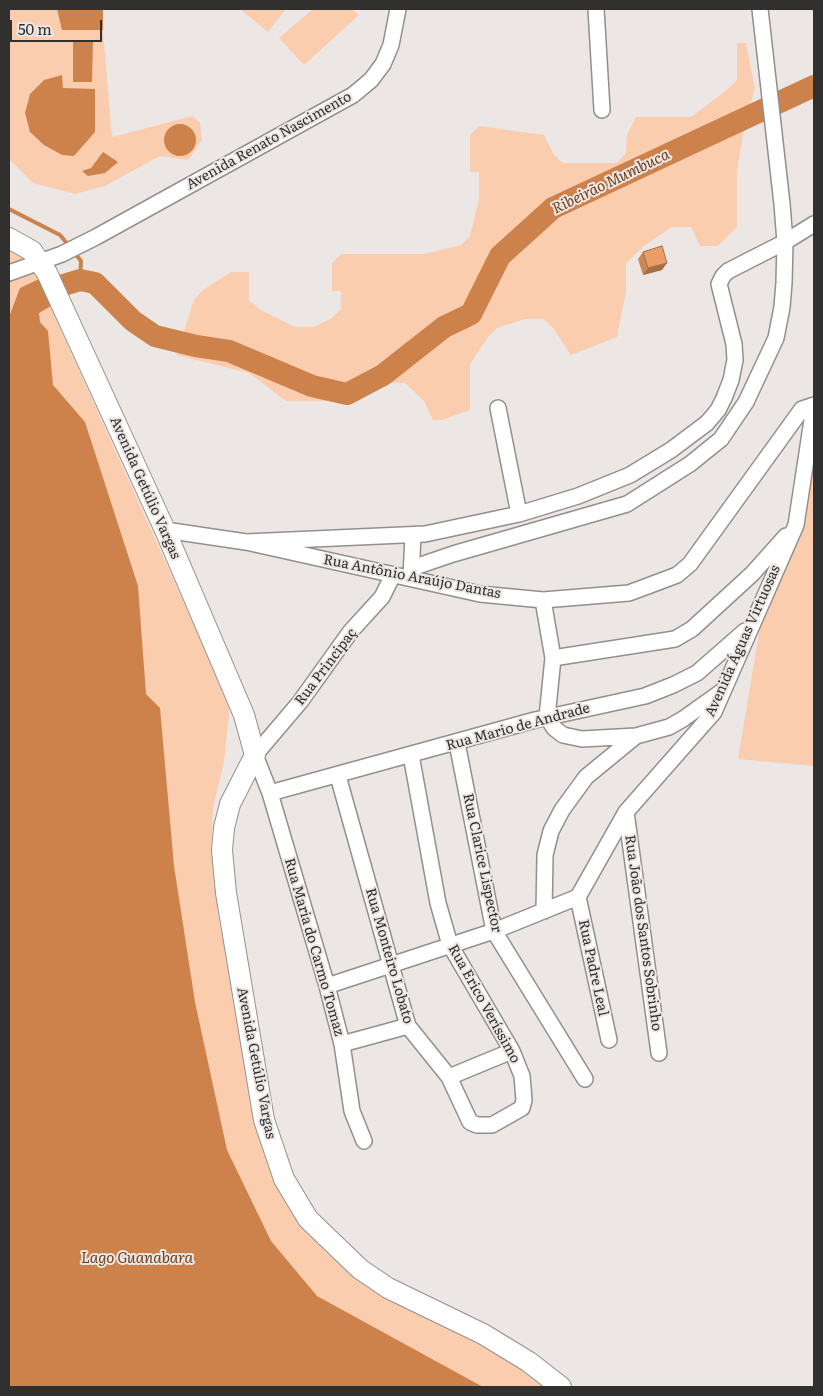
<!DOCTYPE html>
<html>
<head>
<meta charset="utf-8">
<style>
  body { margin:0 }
  #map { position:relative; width:823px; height:1396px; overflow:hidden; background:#ece7e5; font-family:Literata,serif }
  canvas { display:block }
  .frame { position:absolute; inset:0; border:10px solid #31302f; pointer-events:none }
  .scale { position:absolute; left:10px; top:20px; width:92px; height:22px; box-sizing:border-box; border:2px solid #31302f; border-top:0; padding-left:6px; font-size:15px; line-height:18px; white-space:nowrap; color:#31302f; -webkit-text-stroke:4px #ece7e5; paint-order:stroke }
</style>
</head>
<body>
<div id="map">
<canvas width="823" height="1396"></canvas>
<div class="frame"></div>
<div class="scale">50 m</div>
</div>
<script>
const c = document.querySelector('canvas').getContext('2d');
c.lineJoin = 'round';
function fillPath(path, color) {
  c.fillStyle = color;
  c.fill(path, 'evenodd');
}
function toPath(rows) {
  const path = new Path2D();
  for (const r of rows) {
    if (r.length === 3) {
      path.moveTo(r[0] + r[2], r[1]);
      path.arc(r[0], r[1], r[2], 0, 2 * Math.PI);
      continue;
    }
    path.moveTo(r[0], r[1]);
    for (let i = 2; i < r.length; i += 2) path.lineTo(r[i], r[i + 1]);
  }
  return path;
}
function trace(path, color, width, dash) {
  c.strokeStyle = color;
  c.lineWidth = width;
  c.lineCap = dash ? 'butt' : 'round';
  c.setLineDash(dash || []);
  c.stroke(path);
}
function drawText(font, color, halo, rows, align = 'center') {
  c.font = font + ' Literata,serif';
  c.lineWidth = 4;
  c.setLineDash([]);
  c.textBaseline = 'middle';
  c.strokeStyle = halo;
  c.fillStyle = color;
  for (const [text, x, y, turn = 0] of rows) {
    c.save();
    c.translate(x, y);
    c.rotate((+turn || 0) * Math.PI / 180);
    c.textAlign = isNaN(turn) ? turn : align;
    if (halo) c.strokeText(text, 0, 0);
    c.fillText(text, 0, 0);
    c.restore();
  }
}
fillPath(toPath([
  [9,9,57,9,63,30,103,30,112,137,193,116,200,123,202,140,188,160,160,156,105,186,75,194,33,183,9,159],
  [240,9,286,9,268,32],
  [313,9,352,9,359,15,304,65,279,38],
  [737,43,746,43,755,89,746,117,737,172,737,227,718,246,700,246,691,227,672,227,645,245,626,264,626,291,617,337,571,355,553,328,543,319,525,319,497,328,488,337,470,364,470,410,442,420,433,420,424,401,405,383,378,383,359,401,286,401,249,373,176,355,194,300,203,290,231,272,249,272,249,300,259,309,295,327,314,327,332,318,341,309,341,291,332,291,332,263,341,254,424,254,461,245,470,236,479,199,479,172,470,172,470,135,479,126,544,135,553,153,562,163,617,163,626,153,627,135,636,117,691,117,728,89,737,80],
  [9,245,41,262,63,308,54,315,230,705,224,762,213,808,211,849,219,922,264,1120,275,1153,333,1244,561,1387,9,1387],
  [814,423,814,766,738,759,762,615,800,532]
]), '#fbcdaf');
fillPath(toPath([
  [57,9,103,9,103,30,62,30],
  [73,40,93,40,92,82,73,82],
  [62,75,63,88,95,89,95,132,74,156,62,155,44,145,30,132,25,113,30,94,44,80],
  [180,140,16],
  [103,152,118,162,105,173,88,176,82,171,91,168],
  [39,279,51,306,39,313,40,322,48,331,53,385,85,422,138,586,146,694,160,708,174,866,195,1002,227,1150,271,1241,317,1296,483,1387,9,1387,9,317,20,288]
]), '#cd824b');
trace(toPath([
  [9,209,60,235,70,247],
  [74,252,81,261,80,280]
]), '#cd824b', 4);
trace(toPath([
  [44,291,80,280,95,283,133,321,155,336,196,346,229,351,312,386,347,394,383,375,444,327,471,314,500,256,553,208,814,86]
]), '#cd824b', 22);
const minor = toPath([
  [596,9,602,110],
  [9,273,62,254,96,237,353,95,371,80,383,64,391,45,398,9],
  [498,408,519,514],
  [165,530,246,542,480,594,543,600,629,593,677,575,690,564,802,409,814,405],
  [246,542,425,534,519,514,578,496,630,475,671,450,707,423,718,410,724,398,731,380,735,360,734,344,719,284,723,276,728,271,785,242,814,224],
  [412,568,453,554,627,504,690,464,721,439,746,402,776,338,782,307,784,283,785,242,782,204,760,9],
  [411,577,413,535],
  [543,600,553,658,547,717,554,728,563,735,582,739,636,736,669,727,683,719,721,692],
  [553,658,675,639,692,629,752,574,786,536],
  [457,743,494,931,585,1079],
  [338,776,408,1026,449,1077,470,1122,477,1125,492,1125,522,1108,524,1100,522,1076,512,1051,450,945,438,903,411,755],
  [270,793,535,720,645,696,673,685,697,673,745,631],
  [626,812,659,1053],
  [578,897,626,812,714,712,796,525,814,407],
  [578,897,609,1040],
  [544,911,545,855,551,831,562,810,586,777,636,736],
  [327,986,494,931,578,897],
  [342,1044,408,1026],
  [449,1077,512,1051],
  [364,1141,352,1111,342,1044,327,986,270,793,255,755,300,702,351,631,382,597,393,575]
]);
const secondary = toPath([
  [9,238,32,251,47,273,165,530,244,715,255,755,230,804,224,828,222,850,226,893,264,1120,284,1179,308,1219,360,1269,388,1288,483,1334,529,1362,561,1387]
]);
trace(minor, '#938f8d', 18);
trace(secondary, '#938f8d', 22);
trace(minor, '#fff', 15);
trace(secondary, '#fff', 20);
fillPath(toPath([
  [643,252,662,270,643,275,638,259]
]), '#c98758');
fillPath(toPath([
  [667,263,662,270,643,275,648,268]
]), '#a46e47');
const building = toPath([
  [662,246,667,263,648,268,643,252,662,246]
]);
fillPath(building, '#ea9d66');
trace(building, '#a46e47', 1);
drawText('14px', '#31302f', '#ece7e5', [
  ["Avenida Renato Nascimento",269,141,-29],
  ["Avenida Getúlio Vargas",145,488,66],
  ["Rua Antônio Araújo Dantas",412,577,11],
  ["Avenida Águas Virtuosas",743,641,-66],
  ["Rua Principaç",326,667,-53],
  ["Rua Mario de Andrade",518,727,-15],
  ["Rua Clarice Lispector",482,863,78],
  ["Rua João dos Santos Sobrinho",643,933,82],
  ["Rua Maria do Carmo Tomaz",314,947,74],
  ["Rua Monteiro Lobato",389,956,74],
  ["Rua Padre Leal",593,968,78],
  ["Rua Erico Veríssimo",484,1004,61],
  ["Avenida Getúlio Vargas",256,1063,79]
]);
drawText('italic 15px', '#734019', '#ece7e5', [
  ["Ribeirão Mumbuca",611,182,-26],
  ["Lago Guanabara",137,1259]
]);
</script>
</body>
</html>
